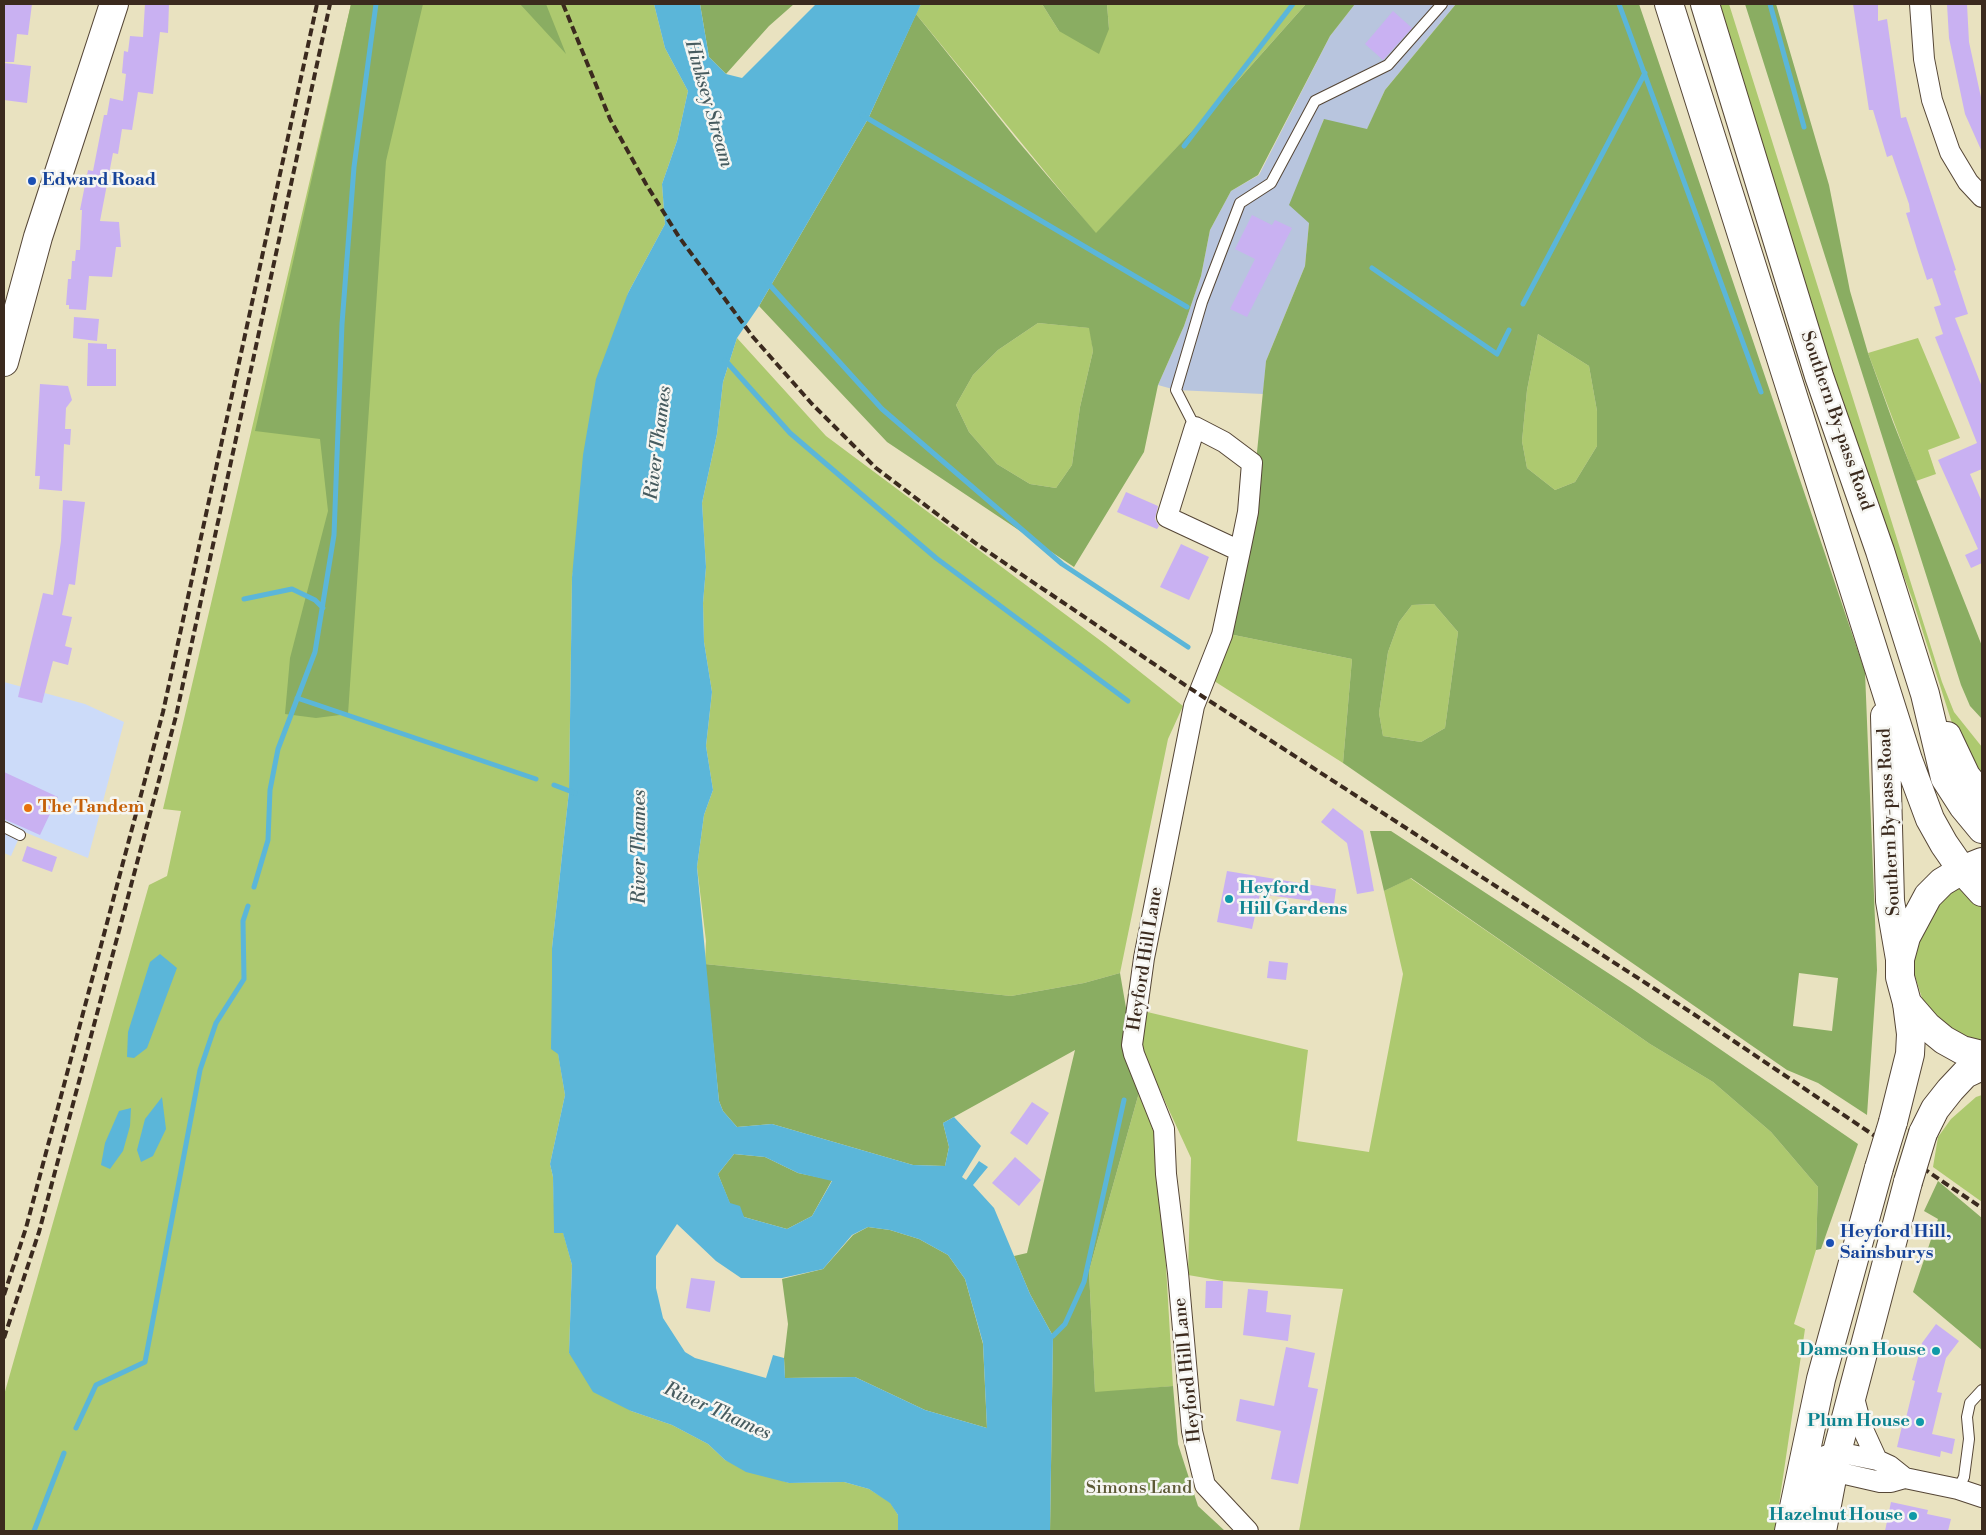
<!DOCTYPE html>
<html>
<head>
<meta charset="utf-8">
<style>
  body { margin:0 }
  #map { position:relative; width:1986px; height:1535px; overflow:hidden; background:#e9e2c0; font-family:"Libre Bodoni",serif }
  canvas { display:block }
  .frame { position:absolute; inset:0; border:5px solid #3b2a1e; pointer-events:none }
</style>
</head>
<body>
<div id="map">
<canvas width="1986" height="1535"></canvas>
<div class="frame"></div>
</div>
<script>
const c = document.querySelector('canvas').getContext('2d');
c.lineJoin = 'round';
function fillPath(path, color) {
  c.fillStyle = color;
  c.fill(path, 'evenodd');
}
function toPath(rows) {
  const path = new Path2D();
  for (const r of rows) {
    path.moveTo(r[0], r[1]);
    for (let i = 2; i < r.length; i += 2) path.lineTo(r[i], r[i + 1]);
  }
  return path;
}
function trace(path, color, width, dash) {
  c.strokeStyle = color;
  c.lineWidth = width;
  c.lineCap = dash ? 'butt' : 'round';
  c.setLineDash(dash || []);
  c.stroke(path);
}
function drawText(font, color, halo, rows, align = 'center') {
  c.font = font + ' "Libre Bodoni",serif';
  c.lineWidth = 5;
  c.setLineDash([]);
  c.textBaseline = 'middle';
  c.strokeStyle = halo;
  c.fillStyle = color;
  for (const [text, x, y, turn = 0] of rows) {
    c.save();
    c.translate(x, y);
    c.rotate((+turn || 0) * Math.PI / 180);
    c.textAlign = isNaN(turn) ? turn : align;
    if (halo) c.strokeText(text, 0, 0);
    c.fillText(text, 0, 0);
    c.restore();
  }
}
fillPath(toPath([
  [4,682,85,704,124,722,88,858,22,831,11,856,4,853]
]), '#ccdbf9');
fillPath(toPath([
  [1355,4,1456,4,1385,90,1367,130,1323,120,1309,223,1305,266,1266,361,1263,394,1176,390,1158,385,1184,326,1201,276,1210,230,1231,191,1259,175,1330,36]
]), '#b8c5de');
fillPath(toPath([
  [351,4,654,4,665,48,688,91,677,141,662,184,665,224,628,293,572,577,569,791,552,948,552,1017,565,1095,550,1164,553,1177,555,1233,563,1232,572,1265,569,1353,631,1411,672,1425,708,1444,725,1460,789,1483,844,1482,869,1489,890,1502,898,1515,898,1531,4,1531,4,1395,149,885,167,876,181,811,163,809],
  [921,4,1042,4,1059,31,1109,29,1107,4,1306,4,1209,113,1096,234,916,14],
  [1717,4,1729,4,1942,682,1954,712,1982,747,1982,784,1963,753,1951,720,1913,601,1856,447],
  [1038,323,1090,328,1093,351,1080,407,1072,465,1056,488,1030,484,997,464,969,432,956,405,973,375,998,350],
  [1538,334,1589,366,1597,411,1597,446,1575,482,1555,490,1527,468,1522,441,1527,390],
  [737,338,826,436,1105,644,1183,706,1168,739,1120,973,1084,983,1011,996,705,964,706,941,697,867,704,815,713,790,706,746,712,692,704,642,703,603,706,567,702,503,717,434,723,382],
  [1918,338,1960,438,1928,450,1936,474,1916,481,1868,353],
  [1434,604,1458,632,1445,728,1421,742,1383,736,1379,713,1388,652,1399,622,1412,605],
  [1229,634,1352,659,1343,763,1211,679],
  [1410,878,1650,1044,1713,1082,1771,1132,1818,1187,1816,1250,1794,1324,1805,1329,1775,1531,1299,1531,1343,1289,1223,1281,1188,1275,1191,1158,1140,1047,1143,1011,1308,1050,1297,1141,1369,1152,1403,974,1384,891],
  [1964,885,1982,906,1982,1041,1959,1034,1938,1018,1922,998,1914,973,1914,947,1942,899],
  [1140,1089,1158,1129,1173,1386,1095,1393,1089,1271],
  [1982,1095,1982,1202,1933,1167,1938,1137,1951,1119,1976,1097]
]), '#adc96f');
fillPath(toPath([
  [351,4,423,4,386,161,348,714,316,718,285,714,290,658,328,511,320,439,255,431],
  [520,4,546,4,566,54],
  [700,4,794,4,769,26,726,74,709,57],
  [1042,4,1107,4,1109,29,1099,54,1059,31],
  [1306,4,1355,4,1330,36,1258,175,1231,191,1210,230,1201,276,1184,326,1158,385,1144,452,1074,567,887,442,759,306,868,119,916,14,1017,140,1096,233,1209,113],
  [1038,323,1089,328,1093,351,1080,407,1072,465,1056,488,1030,484,997,464,969,432,956,405,973,375,998,350],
  [1456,4,1639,4,1865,672,1877,970,1867,1115,1818,1083,1787,1070,1343,763,1352,659,1229,634,1250,523,1266,361,1305,266,1309,223,1289,205,1324,119,1367,129,1385,90],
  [1538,334,1589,366,1597,411,1597,446,1575,482,1555,490,1527,468,1522,441,1527,390],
  [1434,604,1458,632,1445,728,1421,742,1383,736,1379,713,1388,652,1399,622,1412,605],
  [1799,973,1838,978,1832,1031,1793,1026],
  [1745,4,1776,4,1829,185,1850,291,1868,353,1893,422,1982,646,1982,719,1970,706,1961,685],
  [1370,831,1391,831,1631,988,1858,1144,1821,1249,1816,1250,1818,1187,1771,1132,1713,1082,1650,1044,1411,878,1384,891],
  [705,964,1011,996,1084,983,1120,973,1140,1089,1089,1271,1095,1392,1173,1386,1178,1444,1198,1506,1225,1531,1050,1531,1053,1336,1030,1294,1014,1256,1027,1253,1075,1050,943,1123,949,1147,945,1166,913,1165,772,1124,737,1127,723,1111,719,1101],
  [734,1154,765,1157,798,1173,832,1180,812,1216,787,1229,744,1217,730,1204,718,1174],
  [1938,1181,1982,1218,1982,1350,1913,1292,1938,1219,1924,1211],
  [868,1227,890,1230,919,1239,948,1255,965,1279,983,1344,987,1428,925,1410,855,1377,785,1378,784,1358,788,1324,782,1279,823,1269,853,1235]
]), '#8aad62');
fillPath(toPath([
  [654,4,700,4,709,57,726,74,742,78,816,4,921,4,868,119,759,306,737,338,723,382,717,434,702,503,706,567,703,603,704,642,712,692,706,746,713,790,704,815,697,867,719,1101,723,1111,737,1127,772,1124,913,1165,945,1166,949,1147,943,1123,954,1117,981,1146,962,1177,966,1180,979,1161,988,1167,973,1185,994,1208,1030,1294,1053,1336,1050,1531,898,1531,898,1515,890,1503,869,1489,844,1482,789,1483,746,1472,725,1460,708,1444,672,1425,631,1411,593,1392,569,1353,572,1265,563,1233,554,1233,553,1177,550,1164,565,1095,558,1054,551,1049,552,979,552,948,569,791,572,577,583,455,596,379,628,293,665,224,662,184,677,141,688,91,665,48],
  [734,1154,765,1157,798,1173,832,1181,812,1216,787,1229,744,1217,740,1206,730,1203,718,1174],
  [677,1224,716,1261,741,1278,782,1278,823,1269,852,1235,868,1227,890,1230,919,1239,948,1255,965,1279,983,1343,987,1428,925,1410,855,1377,785,1378,784,1358,773,1355,766,1378,695,1358,685,1352,663,1318,656,1288,656,1256],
  [160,954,177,968,147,1048,134,1058,127,1057,128,1032,150,962],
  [162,1097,166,1129,153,1156,141,1162,137,1150,145,1119],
  [131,1108,130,1126,123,1151,110,1169,101,1165,105,1143,119,1111]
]), '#5bb6d9');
trace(toPath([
  [1619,4,1761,392],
  [1770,4,1804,127],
  [862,115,1187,307],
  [1184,146,1293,4],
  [1372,268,1497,354,1509,330],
  [767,282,882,409,1062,564,1188,647],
  [1523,304,1645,73],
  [725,360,790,433,936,558,1128,701],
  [244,599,292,589,315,600,323,608],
  [297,698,536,779],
  [554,785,575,793],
  [254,887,268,840,270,790,278,749,315,652,334,535,342,324,354,167,376,4],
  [1053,1336,1065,1324,1084,1282,1124,1100],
  [76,1428,96,1385,145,1362,200,1070,216,1023,244,979,243,921,248,906],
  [34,1531,64,1453]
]), '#5bb6d9', 5);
fillPath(toPath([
  [4,4,32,4,28,35,17,34,14,62,4,62],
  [145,4,169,4,168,33,160,32,153,94,138,92,132,130,122,129,118,154,113,153,100,221,119,222,121,247,116,247,112,277,89,276,86,310,69,309,69,305,66,305,68,279,71,279,72,261,75,261,76,250,80,250,82,210,80,210,88,170,93,171,104,115,107,115,110,98,123,101,126,74,122,73,124,51,128,52,130,36,143,37],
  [1853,4,1878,4,1878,21,1887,19,1901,118,1906,117,1956,270,1954,271,1968,314,1955,318,1982,387,1982,469,1970,474,1982,502,1982,563,1971,568,1965,555,1978,549,1938,460,1977,443,1935,337,1943,334,1934,307,1941,305,1932,278,1927,280,1917,249,1906,213,1910,212,1909,204,1892,155,1887,157,1873,110,1869,110],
  [1947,4,1967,4,1969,42,1982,102,1982,152,1965,114,1949,38],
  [1393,11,1412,28,1383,60,1365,44],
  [4,63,31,66,27,103,4,100],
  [1252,215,1272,225,1275,220,1292,228,1247,317,1230,309,1255,259,1235,249],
  [74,317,99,319,97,341,73,338],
  [88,343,107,344,107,349,116,349,116,386,87,386],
  [40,384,68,386,72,400,66,408,65,429,71,429,70,445,64,444,62,491,39,489,40,476,35,476],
  [1126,492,1158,506,1155,519,1159,526,1157,529,1117,512],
  [63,500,85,502,75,585,69,584,62,615,72,617,65,646,72,648,68,665,53,661,42,703,18,697,43,593,53,595,61,541],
  [1181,544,1209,557,1189,600,1160,587],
  [4,772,58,797,40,835,4,819],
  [1333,808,1363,831,1374,891,1357,894,1347,843,1321,822],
  [27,846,57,857,52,872,22,861],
  [1227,871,1336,889,1334,904,1260,894,1252,929,1217,922],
  [1269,961,1288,963,1286,980,1267,978],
  [1032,1102,1049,1113,1027,1145,1010,1133],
  [1015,1157,1041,1180,1019,1206,992,1183],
  [691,1278,715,1281,710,1312,686,1308],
  [1206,1281,1223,1281,1222,1308,1205,1308],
  [1248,1289,1268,1291,1266,1312,1291,1315,1288,1341,1243,1335],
  [1936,1324,1959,1341,1946,1358,1937,1392,1942,1393,1932,1434,1955,1439,1952,1454,1941,1451,1940,1457,1897,1447,1903,1422,1905,1422,1915,1381,1912,1380,1922,1343],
  [1286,1347,1315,1353,1308,1387,1318,1389,1298,1484,1271,1479,1281,1431,1236,1421,1240,1399,1274,1406],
  [1891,1502,1928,1510,1927,1514,1951,1519,1948,1531,1885,1531]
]), '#c9b1f2');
const lane = toPath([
  [1195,427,1176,390,1202,302,1240,203,1271,183,1315,101,1388,65,1442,4],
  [4,827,20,835],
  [1958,1489,1964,1477,1969,1439,1967,1417,1970,1403,1982,1390]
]);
const street = toPath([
  [1920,4,1924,59,1932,100,1950,152,1968,182,1982,197],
  [1240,551,1167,517,1195,427,1224,442,1252,463,1248,512,1240,551,1222,635,1194,706,1144,958,1132,1045,1134,1054,1164,1129,1166,1174,1178,1273,1192,1431,1205,1485,1248,1531],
  [1853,1394,1861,1425,1877,1460],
  [1823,1465,1832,1471,1880,1482,1891,1482,1905,1478],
  [1804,1531,1815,1474,1819,1463,1825,1456,1837,1452,1877,1460,1890,1466,1905,1478,1958,1489,1982,1497]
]);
const secondary = toPath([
  [4,362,38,237,114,4]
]);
const primary = toPath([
  [1893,1122,1910,1054,1911,1034,1907,1003],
  [1923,1133,1935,1109,1950,1090,1965,1074,1982,1066],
  [1789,1531,1821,1379,1879,1168],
  [1822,1531,1837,1452,1908,1182]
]);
const highway = toPath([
  [1669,4,1908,760,1930,819,1944,844,1962,870,1982,892],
  [1705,4,1819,376,1880,551,1925,694,1945,778,1963,806,1982,829],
  [1885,716,1890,901,1900,959],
  [1947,736,1966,776,1982,796],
  [1982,862,1962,870,1942,882,1928,896,1906,937,1900,959,1900,977,1907,1003,1927,1026,1944,1040,1962,1050,1982,1055]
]);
trace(lane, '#554636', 12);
trace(street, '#554636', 22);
trace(secondary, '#554636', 30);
trace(primary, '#554636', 30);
trace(highway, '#554636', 30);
trace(lane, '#fff', 10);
trace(street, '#fff', 20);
trace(secondary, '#fff', 28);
trace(primary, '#fff', 28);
trace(highway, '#fff', 28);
trace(toPath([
  [563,4,610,119,646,184,679,237,753,337,812,404,876,468,978,545,1188,687,1692,1013,1982,1208],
  [4,1295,26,1228,163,712,317,4],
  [4,1338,39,1232,176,716,330,4]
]), '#3b2a1e', 4, [8, 4]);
const primaryBridge = toPath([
  [1879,1168,1893,1122],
  [1908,1182,1923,1133]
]);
trace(primaryBridge, '#554636', 30, []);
trace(primaryBridge, '#fff', 28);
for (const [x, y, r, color] of [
  [32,181,5,"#1a4fb4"],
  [28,808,5,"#e8710a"],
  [1229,899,5,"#0f9aa8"],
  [1830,1243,5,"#1a4fb4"],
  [1936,1351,5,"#0f9aa8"],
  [1920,1422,5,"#0f9aa8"],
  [1913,1516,5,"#0f9aa8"]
]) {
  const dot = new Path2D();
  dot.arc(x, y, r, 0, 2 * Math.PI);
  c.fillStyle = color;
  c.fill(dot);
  trace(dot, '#f6f6f2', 2);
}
drawText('bold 18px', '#164399', '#f6f6f2', [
  ["Edward Road",42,181],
  ["Heyford Hill,",1840,1233],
  ["Sainsburys",1840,1254]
], 'left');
drawText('18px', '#3b2a1e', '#f6f6f2', [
  ["Southern By-pass Road",1836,421,71],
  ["Southern By-pass Road",1890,822,-93],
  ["Heyford Hill Lane",1146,959,-81],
  ["Heyford Hill Lane",1188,1370,-96]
]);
drawText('bold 18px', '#c56008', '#f6f6f2', [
  ["The Tandem",38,808]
], 'left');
drawText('bold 18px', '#0d838f', '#f6f6f2', [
  ["Heyford",1239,889,"left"],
  ["Hill Gardens",1239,910,"left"],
  ["Damson House",1926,1351],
  ["Plum House",1910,1422],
  ["Hazelnut House",1903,1516]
], 'right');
drawText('18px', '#5d5a36', '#f6f6f2', [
  ["Simons Land",1139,1489]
]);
drawText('italic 19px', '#465b5f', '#f6f6f2', [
  ["Hinksey Stream",708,104,74],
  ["River Thames",659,443,-83],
  ["River Thames",640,847,-90],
  ["River Thames",717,1412,24]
]);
</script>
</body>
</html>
